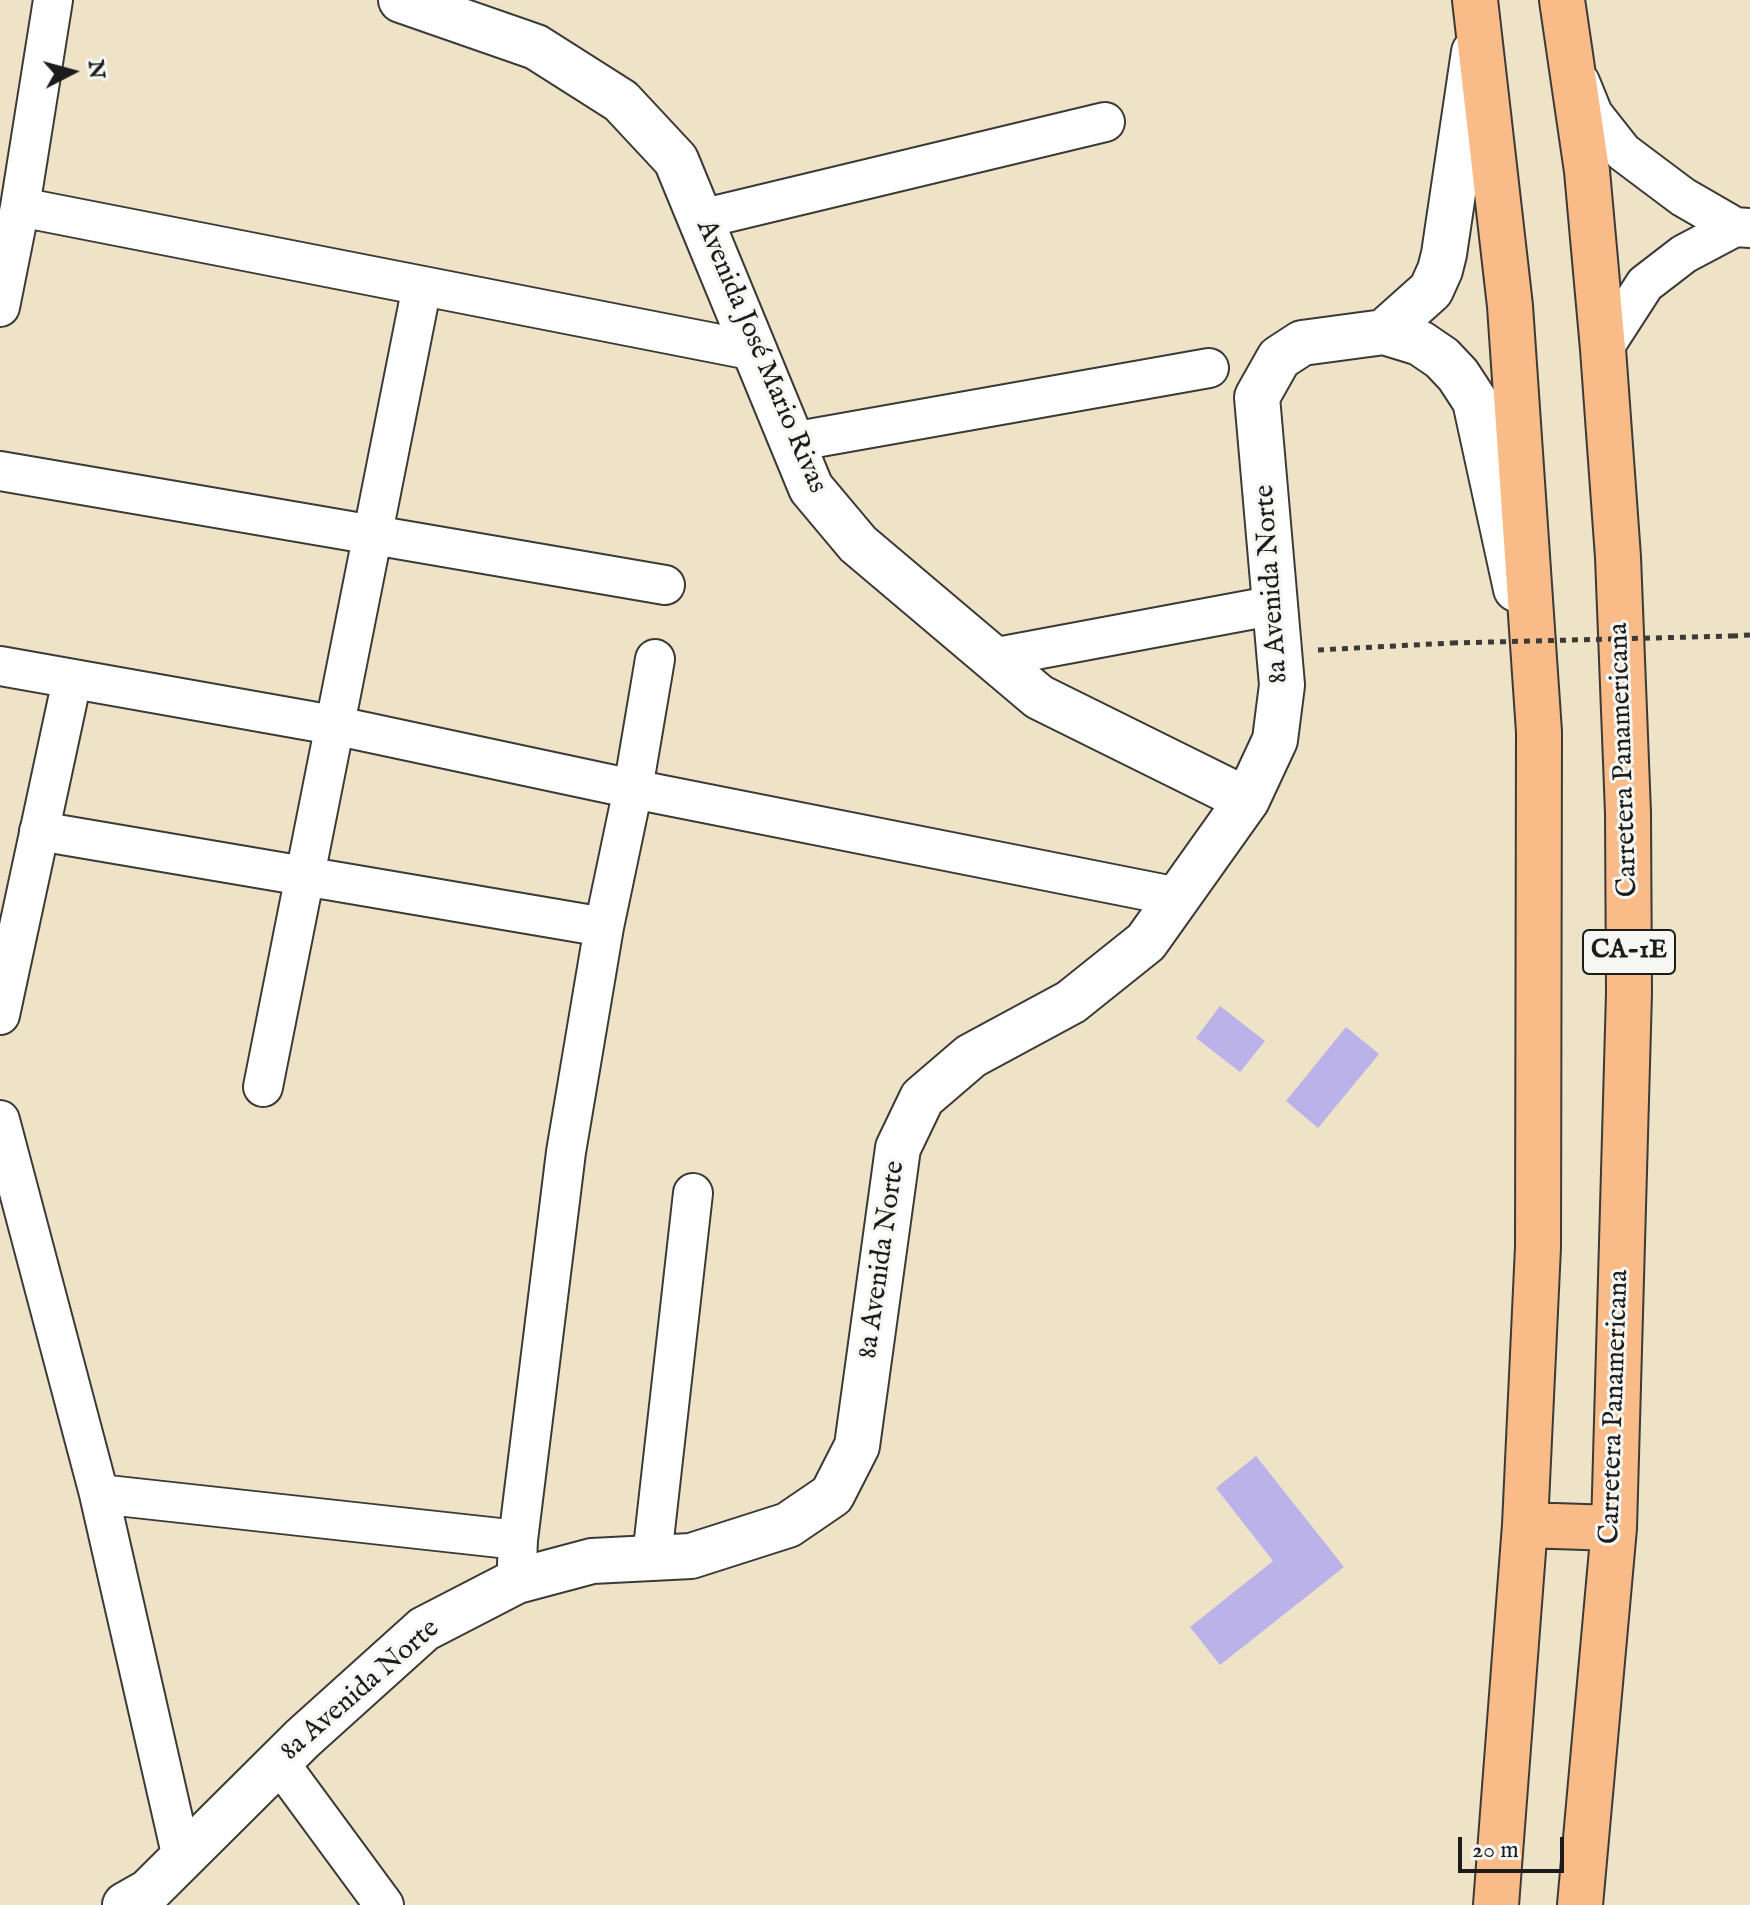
<!DOCTYPE html>
<html>
<head>
<meta charset="utf-8">
<style>
  body { margin:0 }
  #map { position:relative; width:1750px; height:1905px; overflow:hidden; background:#eee3c7; font-family:"IM FELL English",serif }
  canvas { display:block }
  .north { position:absolute; left:32px; top:32px; width:80px; height:80px; -webkit-text-stroke:6px #f6f6f2; paint-order:stroke; rotate:84deg; font-size:22px; font-weight:700; line-height:32px; text-align:center; color:#1c1c1c }
  .north::after { content:''; display:block; margin:auto; width:28px; height:36px; background:#1c1c1c; clip-path:polygon(50% 0,100% 100%,50% 72%,0 100%) }
  .scale { position:absolute; left:1458px; top:1837px; width:106px; height:36px; box-sizing:border-box; border:4px solid #1c1c1c; border-top:0; padding-left:10px; font-size:24px; line-height:28px; white-space:nowrap; color:#1c1c1c; -webkit-text-stroke:6px #f6f6f2; paint-order:stroke }
</style>
</head>
<body>
<div id="map">
<canvas width="1750" height="1905"></canvas>
<div class="north">N</div>
<div class="scale">20 m</div>
</div>
<script>
const c = document.querySelector('canvas').getContext('2d');
c.lineJoin = 'round';
function fillPath(path, color) {
  c.fillStyle = color;
  c.fill(path, 'evenodd');
}
function toPath(rows) {
  const path = new Path2D();
  for (const r of rows) {
    path.moveTo(r[0], r[1]);
    for (let i = 2; i < r.length; i += 2) path.lineTo(r[i], r[i + 1]);
  }
  return path;
}
function trace(path, color, width, dash) {
  c.strokeStyle = color;
  c.lineWidth = width;
  c.lineCap = dash ? 'butt' : 'round';
  c.setLineDash(dash || []);
  c.stroke(path);
}
function drawText(font, color, halo, rows, align = 'center') {
  c.font = font + ' "IM FELL English",serif';
  c.lineWidth = 6;
  c.setLineDash([]);
  c.textBaseline = 'middle';
  c.strokeStyle = halo;
  c.fillStyle = color;
  for (const [text, x, y, turn = 0] of rows) {
    c.save();
    c.translate(x, y);
    c.rotate((+turn || 0) * Math.PI / 180);
    c.textAlign = isNaN(turn) ? turn : align;
    if (halo) c.strokeText(text, 0, 0);
    c.fillText(text, 0, 0);
    c.restore();
  }
}
fillPath(toPath([
  [1220,1006,1265,1041,1240,1072,1196,1038],
  [1346,1027,1379,1054,1318,1128,1286,1101],
  [1256,1456,1344,1567,1220,1665,1190,1627,1273,1561,1216,1488]
]), '#bbb2e9');
const minor = toPath([
  [53,0,20,207,755,351],
  [1580,82,1593,114,1623,152,1683,197,1735,227,1750,228],
  [701,219,1105,122],
  [0,307,20,207],
  [1603,349,1645,284,1684,254,1735,227],
  [792,442,1209,368],
  [0,471,665,585],
  [992,658,1276,605],
  [0,666,333,725,633,789,1178,897],
  [39,831,604,927],
  [0,1015,72,680],
  [263,1087,422,286],
  [0,1120,99,1494,182,1858],
  [99,1494,518,1540,517,1564],
  [518,1540,566,1152,604,927,633,789,655,659],
  [652,1557,693,1193],
  [278,1761,384,1905]
]);
const tertiary = toPath([
  [401,0,536,47,621,101,676,160,811,488,858,544,1039,697,1247,800],
  [1384,332,1431,290,1440,270,1444,254,1474,52],
  [125,1905,148,1892,303,1738,424,1629,517,1581,592,1561,691,1556,788,1525,832,1495,857,1446,898,1148,922,1098,971,1056,1071,1002,1146,942,1247,800,1275,740,1282,685,1257,397,1279,358,1302,343,1384,332,1420,343,1442,358,1458,375,1475,401,1516,589]
]);
const trunk = toPath([
  [1475,0,1510,306,1539,732,1538,1247,1525,1525,1496,1905],
  [1562,0,1587,171,1603,349,1618,557,1628,813,1629,993,1614,1528,1580,1905],
  [1525,1525,1614,1528]
]);
trace(minor, '#3c3a36', 42);
trace(tertiary, '#3c3a36', 48);
trace(trunk, '#3c3a36', 48);
trace(toPath([
  [1732,636,1750,635],
  [1318,650,1452,643]
]), '#3c3a36', 5, [6, 6]);
trace(minor, '#fff', 38);
trace(tertiary, '#fff', 44);
trace(trunk, '#f9bc89', 44);
trace(toPath([
  [1452,643,1732,636]
]), '#3c3a36', 5, [6, 6]);
for (const [x, y, w] of [
  [1629,952,92]
]) {
  const box = new Path2D();
  box.roundRect(x - w / 2, y - 22, w, 44, 6);
  c.fillStyle = '#f6f6f2';
  c.fill(box);
  trace(box, '#1c1c1c', 2);
}
drawText('bold 26px', '#1c1c1c', null, [
  ["CA-1E",1629,952]
]);
drawText('28px', '#1c1c1c', '#f6f6f2', [
  ["Avenida José Mario Rivas",760,357,67],
  ["8a Avenida Norte",1273,584,-94],
  ["Carretera Panamericana",1625,760,-92],
  ["8a Avenida Norte",883,1260,-82],
  ["Carretera Panamericana",1616,1407,-88],
  ["8a Avenida Norte",361,1691,-41]
]);
</script>
</body>
</html>
